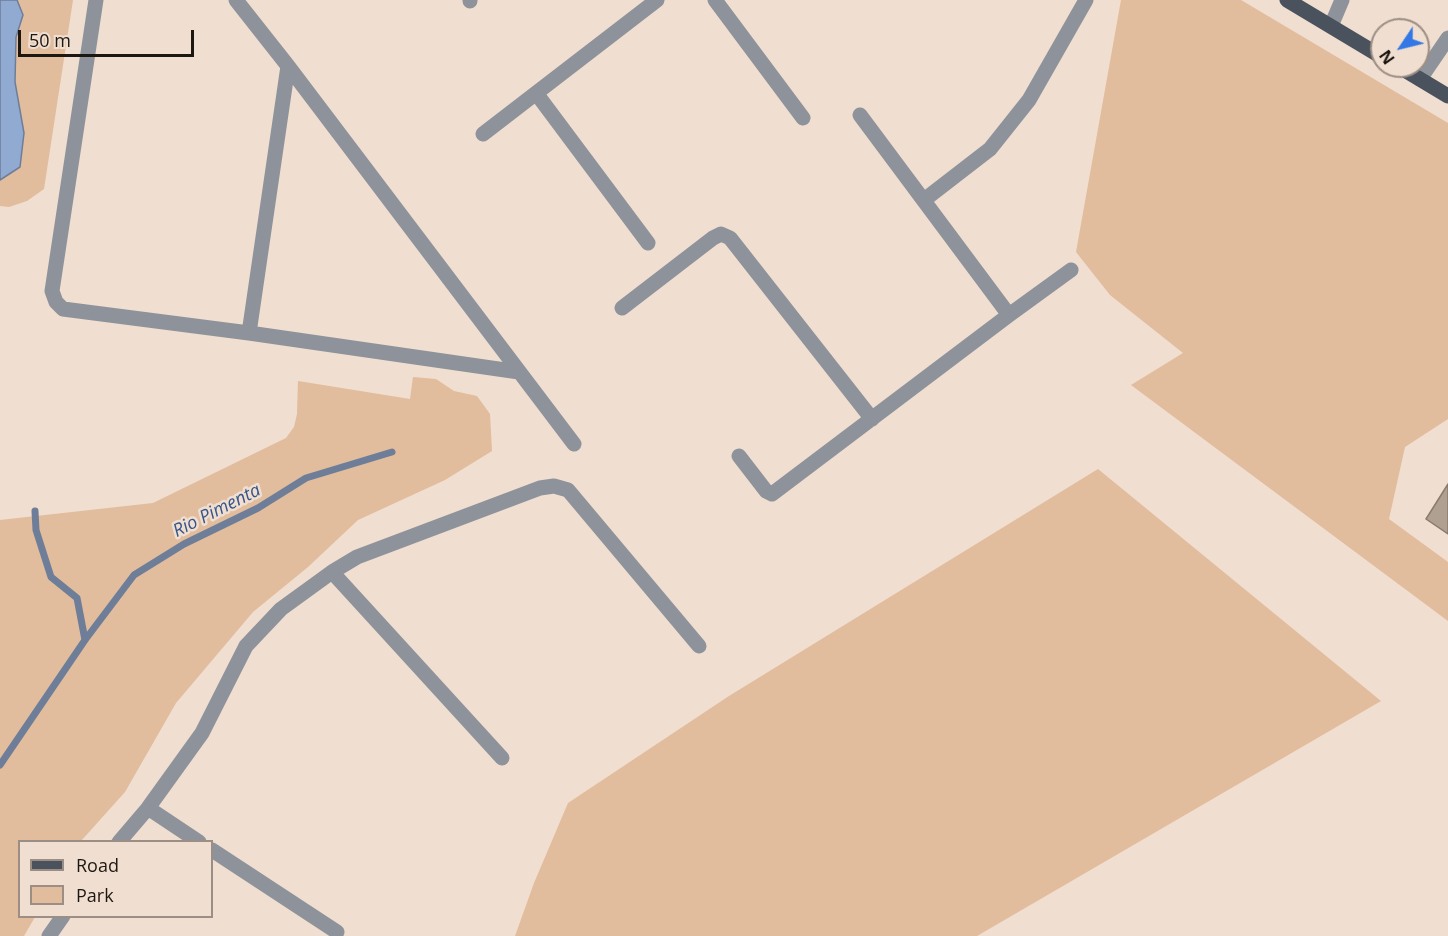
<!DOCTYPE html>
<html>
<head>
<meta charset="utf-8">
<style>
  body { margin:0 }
  #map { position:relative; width:1448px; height:936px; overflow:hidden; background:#f0ded0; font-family:"Open Sans",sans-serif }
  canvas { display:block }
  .legend { position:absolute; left:18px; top:840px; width:195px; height:78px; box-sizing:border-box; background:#f0ded0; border:2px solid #9c8e84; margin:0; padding:8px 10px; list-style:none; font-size:18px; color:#1d1712 }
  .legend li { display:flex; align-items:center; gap:12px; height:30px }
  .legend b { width:30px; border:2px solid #9c8e84 }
  .north { position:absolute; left:1370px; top:18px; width:60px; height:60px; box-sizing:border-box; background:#f0ded0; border:2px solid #9c8e84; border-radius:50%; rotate:235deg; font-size:16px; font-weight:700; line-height:24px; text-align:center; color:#1d1712 }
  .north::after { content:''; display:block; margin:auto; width:21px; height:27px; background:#3478e5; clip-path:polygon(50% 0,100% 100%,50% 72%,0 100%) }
  .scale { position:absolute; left:18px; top:30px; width:176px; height:27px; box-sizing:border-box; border:3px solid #1d1712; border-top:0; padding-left:8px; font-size:18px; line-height:21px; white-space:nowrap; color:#1d1712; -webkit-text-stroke:4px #f0ded0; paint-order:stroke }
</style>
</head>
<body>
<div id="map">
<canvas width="1448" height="936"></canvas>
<ul class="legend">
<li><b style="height:8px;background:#4a525e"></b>Road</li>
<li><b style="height:16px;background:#e1bc9d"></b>Park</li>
</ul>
<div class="north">N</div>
<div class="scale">50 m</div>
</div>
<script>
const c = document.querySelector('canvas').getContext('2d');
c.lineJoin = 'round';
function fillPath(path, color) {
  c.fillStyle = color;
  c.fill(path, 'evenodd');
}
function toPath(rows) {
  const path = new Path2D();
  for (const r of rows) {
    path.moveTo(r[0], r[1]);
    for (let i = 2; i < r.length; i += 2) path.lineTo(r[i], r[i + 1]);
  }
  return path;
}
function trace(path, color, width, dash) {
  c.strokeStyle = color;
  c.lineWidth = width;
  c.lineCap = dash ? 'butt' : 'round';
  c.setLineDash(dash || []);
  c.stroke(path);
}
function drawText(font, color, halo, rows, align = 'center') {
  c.font = font + ' "Open Sans",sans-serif';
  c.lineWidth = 5;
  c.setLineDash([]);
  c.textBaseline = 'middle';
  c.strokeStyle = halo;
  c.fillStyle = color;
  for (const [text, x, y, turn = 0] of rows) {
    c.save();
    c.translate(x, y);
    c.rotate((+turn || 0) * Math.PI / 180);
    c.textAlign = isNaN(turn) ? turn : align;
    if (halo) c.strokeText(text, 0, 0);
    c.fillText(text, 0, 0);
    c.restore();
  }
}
fillPath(toPath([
  [0,0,73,0,44,189,27,201,9,207,0,206],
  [1121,0,1241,0,1448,123,1448,419,1405,447,1389,519,1448,562,1448,621,1131,385,1183,353,1110,295,1076,252],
  [413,377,436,379,454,391,477,396,490,414,492,451,445,480,358,520,308,567,253,612,176,703,125,792,81,841,20,842,20,916,35,917,24,936,0,936,0,520,153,503,286,438,294,427,297,414,298,381,410,399],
  [1098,469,1381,701,977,936,515,936,534,883,568,803,729,696]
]), '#e1bc9d');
const water = toPath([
  [0,0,17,0,23,15,16,37,15,82,24,133,20,167,0,180,0,0]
]);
fillPath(water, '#91aad2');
trace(water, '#6e7e98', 1.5);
trace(toPath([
  [35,511,36,530,51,577,77,598,85,640],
  [0,765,85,640,134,575,184,544,258,508,306,478,392,452]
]), '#6e7e98', 7);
const building = toPath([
  [1448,484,1448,534,1426,519,1448,484]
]);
fillPath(building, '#b0a092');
trace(building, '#8b7b6e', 1.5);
trace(toPath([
  [96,0,52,291,56,302,63,309,249,333,519,372],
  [236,0,288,66,574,444],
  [470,0,470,1],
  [715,0,803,118],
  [1331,26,1342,0],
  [1420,79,1448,38],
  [536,93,648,243],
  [860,115,1009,315],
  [483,134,657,0],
  [924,200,990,149,1029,100,1086,0],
  [622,308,713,238,721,234,730,238,872,419],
  [249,333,288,66],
  [739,456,766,491,772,494,1009,315,1071,270],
  [332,572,502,758],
  [148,808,199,842],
  [119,842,148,808,202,733,246,646,281,609,332,572,357,557,540,488,554,486,568,490,699,646],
  [212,850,337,932],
  [49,936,63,916]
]), '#8e929a', 15);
trace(toPath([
  [1287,0,1382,57],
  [1398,66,1448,96]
]), '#4a525e', 15);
drawText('italic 18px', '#35558a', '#f0ded0', [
  ["Rio Pimenta",217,511,-27]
]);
</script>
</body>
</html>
